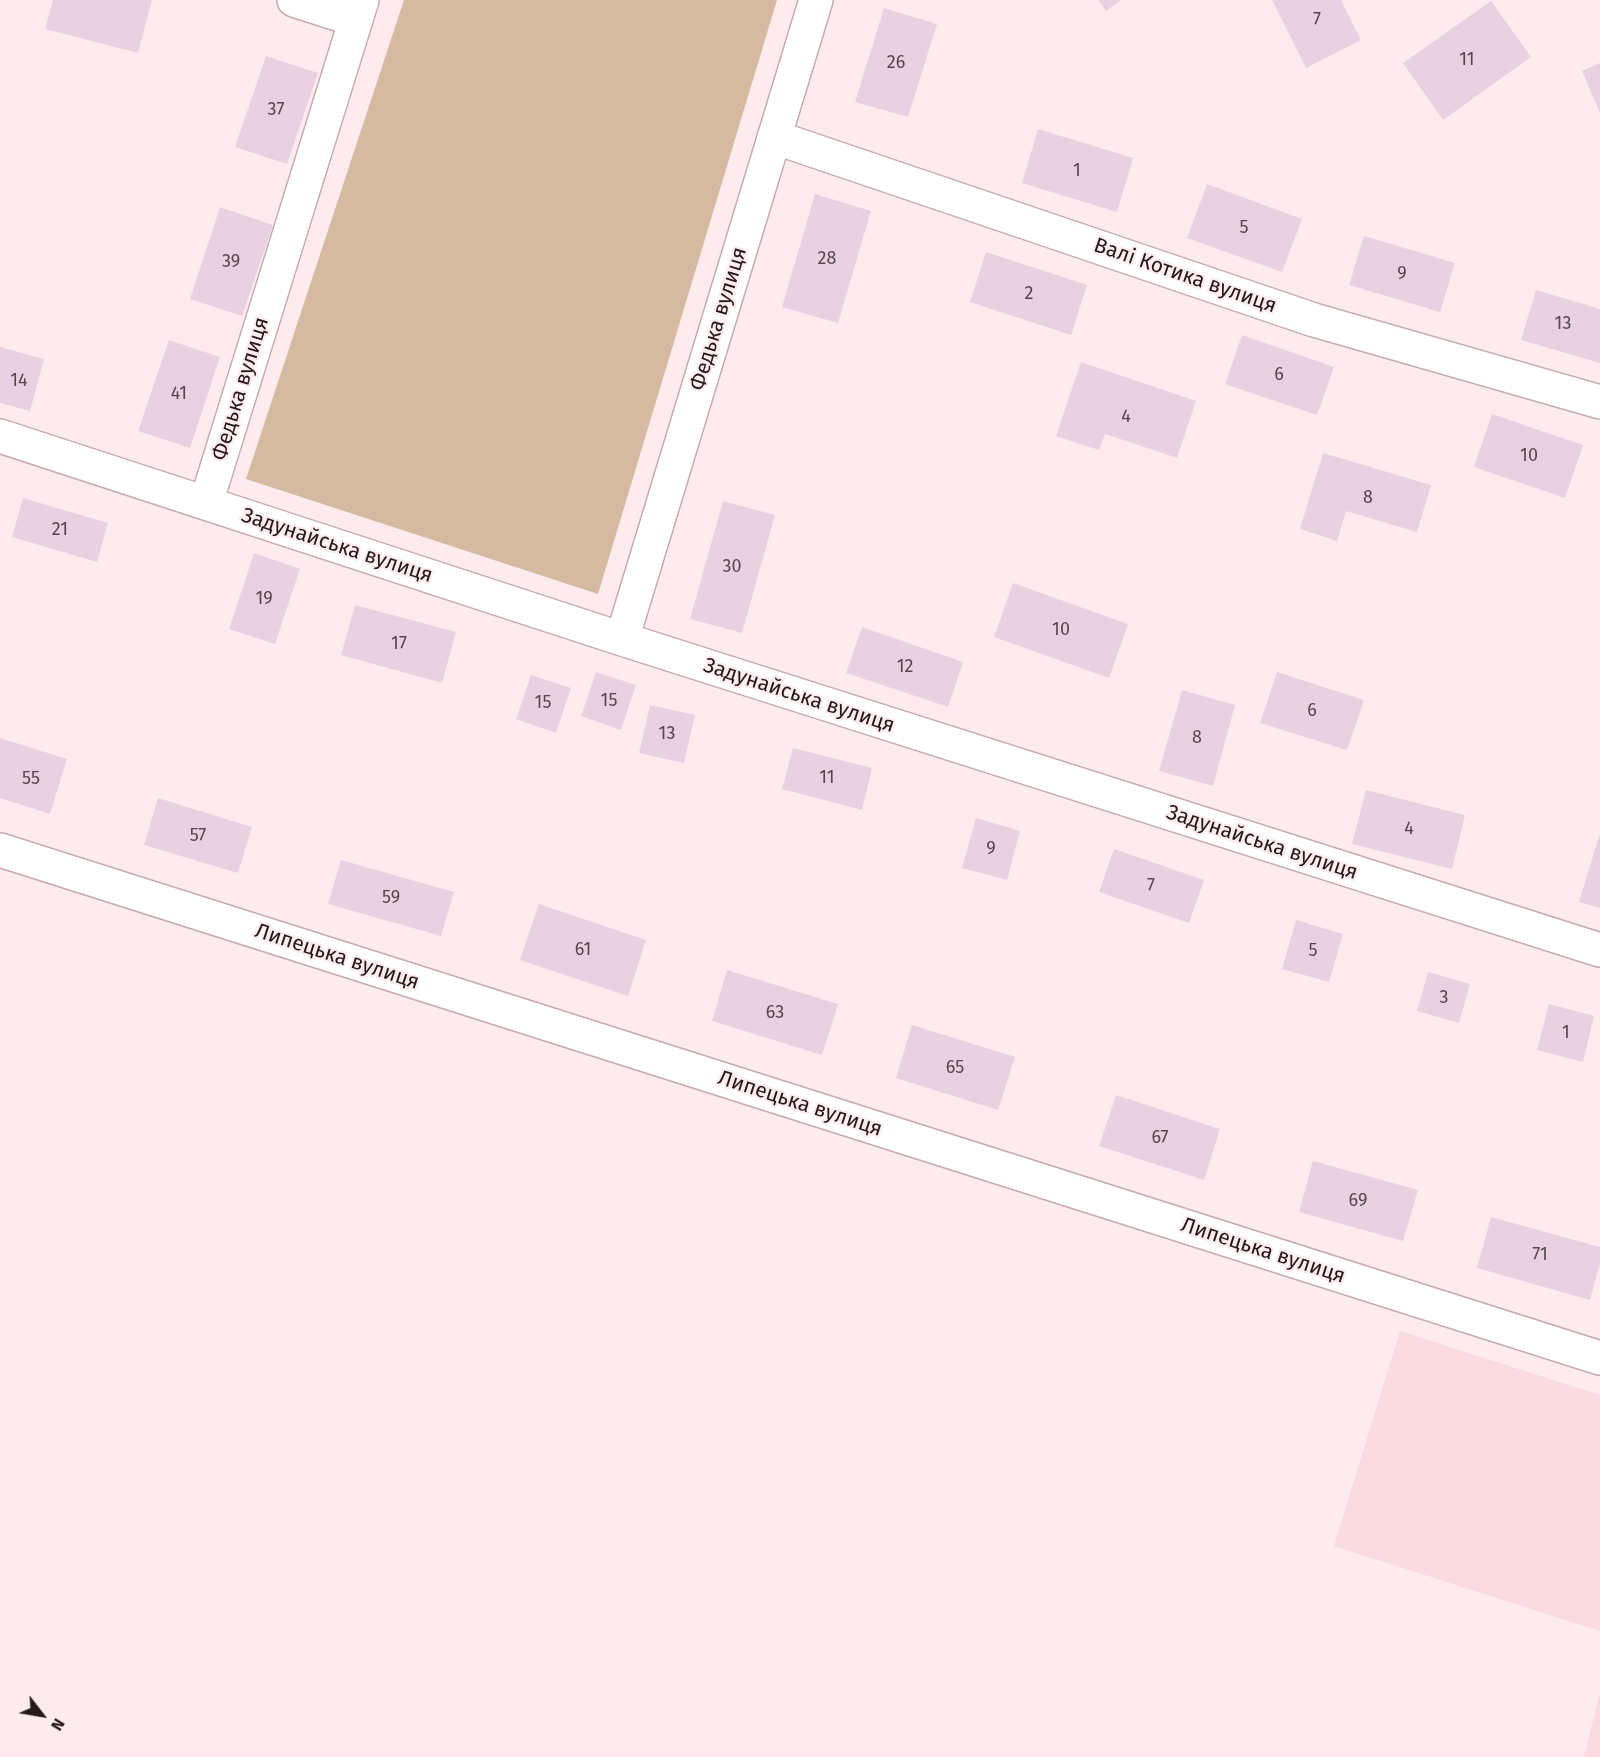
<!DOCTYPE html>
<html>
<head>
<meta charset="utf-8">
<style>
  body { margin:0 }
  #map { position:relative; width:1600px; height:1757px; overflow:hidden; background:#feebee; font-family:"Fira Sans",sans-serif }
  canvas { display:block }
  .north { position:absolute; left:12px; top:1685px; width:60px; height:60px; -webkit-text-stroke:4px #feebee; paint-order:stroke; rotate:121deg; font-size:16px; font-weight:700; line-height:24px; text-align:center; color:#24191b }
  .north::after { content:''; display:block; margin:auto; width:21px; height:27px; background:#24191b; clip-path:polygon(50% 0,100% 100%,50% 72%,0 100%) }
</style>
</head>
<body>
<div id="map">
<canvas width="1600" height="1757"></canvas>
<div class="north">N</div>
</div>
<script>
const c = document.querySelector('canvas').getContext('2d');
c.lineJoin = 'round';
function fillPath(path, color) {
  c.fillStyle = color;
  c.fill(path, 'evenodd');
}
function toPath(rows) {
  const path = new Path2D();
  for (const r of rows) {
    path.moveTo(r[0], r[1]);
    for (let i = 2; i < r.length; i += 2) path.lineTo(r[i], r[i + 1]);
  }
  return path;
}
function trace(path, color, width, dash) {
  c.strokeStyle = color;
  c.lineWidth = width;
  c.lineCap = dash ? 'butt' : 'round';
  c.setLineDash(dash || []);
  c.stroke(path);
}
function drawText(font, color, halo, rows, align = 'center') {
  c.font = font + ' "Fira Sans",sans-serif';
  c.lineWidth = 4.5;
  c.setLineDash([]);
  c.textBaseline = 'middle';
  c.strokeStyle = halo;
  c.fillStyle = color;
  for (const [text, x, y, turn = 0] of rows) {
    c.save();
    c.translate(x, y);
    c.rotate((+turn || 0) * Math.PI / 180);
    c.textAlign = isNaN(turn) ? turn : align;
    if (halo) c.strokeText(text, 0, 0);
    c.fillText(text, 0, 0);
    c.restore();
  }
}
fillPath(toPath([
  [1400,1331,1600,1395,1600,1631,1334,1546],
  [1600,1692,1600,1757,1584,1757]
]), '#fcdbe0');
fillPath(toPath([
  [404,0,777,0,598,594,246,479]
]), '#d5baa1');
fillPath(toPath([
  [53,0,152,0,138,53,45,29],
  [1098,0,1121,0,1106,11],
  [1272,0,1341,0,1361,40,1306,68],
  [1491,1,1531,57,1443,120,1403,63],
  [884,8,937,24,908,117,855,102],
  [266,56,318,73,287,164,235,147],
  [1600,63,1600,113,1582,71],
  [1038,129,1133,158,1117,212,1022,183],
  [1207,184,1302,219,1282,272,1187,238],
  [815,194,871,211,838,323,782,307],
  [220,207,273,225,242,316,190,299],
  [1364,236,1455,263,1440,312,1349,285],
  [986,252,1087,285,1071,335,970,302],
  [1536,290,1600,309,1600,363,1521,340],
  [1242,335,1334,367,1317,415,1225,384],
  [169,340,220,357,190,448,138,431],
  [0,347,44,359,30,411,0,403],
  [1081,362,1196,401,1177,458,1105,434,1099,450,1056,436],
  [1492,414,1583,445,1565,498,1474,467],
  [1323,453,1431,485,1417,532,1346,511,1337,541,1300,529],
  [23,498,108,523,97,562,12,537],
  [723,501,775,515,742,633,690,619],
  [254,553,300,569,275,644,229,629],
  [1013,583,1128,624,1109,678,994,637],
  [355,605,456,632,442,683,341,655],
  [862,627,963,662,948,707,846,673],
  [596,672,636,685,621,730,581,716],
  [1277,672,1364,700,1347,750,1260,723],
  [531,675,571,688,556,733,516,719],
  [1182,690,1235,705,1213,786,1159,771],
  [650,705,695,715,684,763,639,753],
  [0,738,67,759,50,814,0,798],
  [793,748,872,768,862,810,782,789],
  [1366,790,1465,815,1452,869,1352,844],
  [158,798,252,827,238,873,144,845],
  [976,818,1020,831,1007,880,962,868],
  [1599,836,1600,836,1600,908,1579,902],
  [1114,849,1204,880,1189,923,1099,892],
  [341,860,454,892,441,936,328,904],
  [539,904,646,940,628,996,520,960],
  [1296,920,1343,934,1329,982,1282,969],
  [727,970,838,1004,822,1055,712,1021],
  [1428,972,1470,984,1459,1023,1417,1011],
  [1549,1004,1594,1016,1583,1062,1537,1050],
  [912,1025,1015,1057,998,1110,896,1078],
  [1116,1095,1220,1129,1204,1180,1099,1146],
  [1313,1161,1418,1190,1403,1241,1299,1212],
  [1491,1217,1600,1247,1600,1263,1590,1300,1477,1268]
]), '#ead1e1');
const minor = toPath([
  [294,0,356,20],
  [774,137,1314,320,1600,402],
  [0,436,622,639,1600,950],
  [206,503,362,0],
  [622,639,816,0],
  [0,850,1600,1358]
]);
trace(minor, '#c9abaf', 36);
trace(minor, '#fff', 33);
drawText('18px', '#56474c', null, [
  ["7",1317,20],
  ["11",1467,60],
  ["26",896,63],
  ["37",276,110],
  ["1",1077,171],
  ["5",1244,228],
  ["28",827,259],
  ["39",231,262],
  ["9",1402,274],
  ["2",1029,294],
  ["13",1563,324],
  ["6",1279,375],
  ["14",19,381],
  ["41",179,394],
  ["4",1126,417],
  ["10",1529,456],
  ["8",1368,498],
  ["21",60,530],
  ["30",732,567],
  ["19",264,599],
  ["10",1061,630],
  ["17",399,644],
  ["12",905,667],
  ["15",609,701],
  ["15",543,703],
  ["6",1312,711],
  ["13",667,734],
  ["8",1197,738],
  ["11",827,778],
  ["55",31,779],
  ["4",1409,829],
  ["57",198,836],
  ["9",991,849],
  ["7",1151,886],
  ["59",391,898],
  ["61",583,950],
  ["5",1313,951],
  ["3",1444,998],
  ["63",775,1013],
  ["1",1566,1033],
  ["65",955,1068],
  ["67",1160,1138],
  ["69",1358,1201],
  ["71",1540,1255]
]);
drawText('21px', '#24191b', '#feebee', [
  ["Валі Котика вулиця",1185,276,19],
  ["Федька вулиця",719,319,-73],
  ["Федька вулиця",241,389,-73],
  ["Задунайська вулиця",337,546,18],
  ["Задунайська вулиця",799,696,18],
  ["Задунайська вулиця",1262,843,18],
  ["Липецька вулиця",337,957,18],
  ["Липецька вулиця",800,1104,18],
  ["Липецька вулиця",1263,1251,18]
]);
</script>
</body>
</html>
